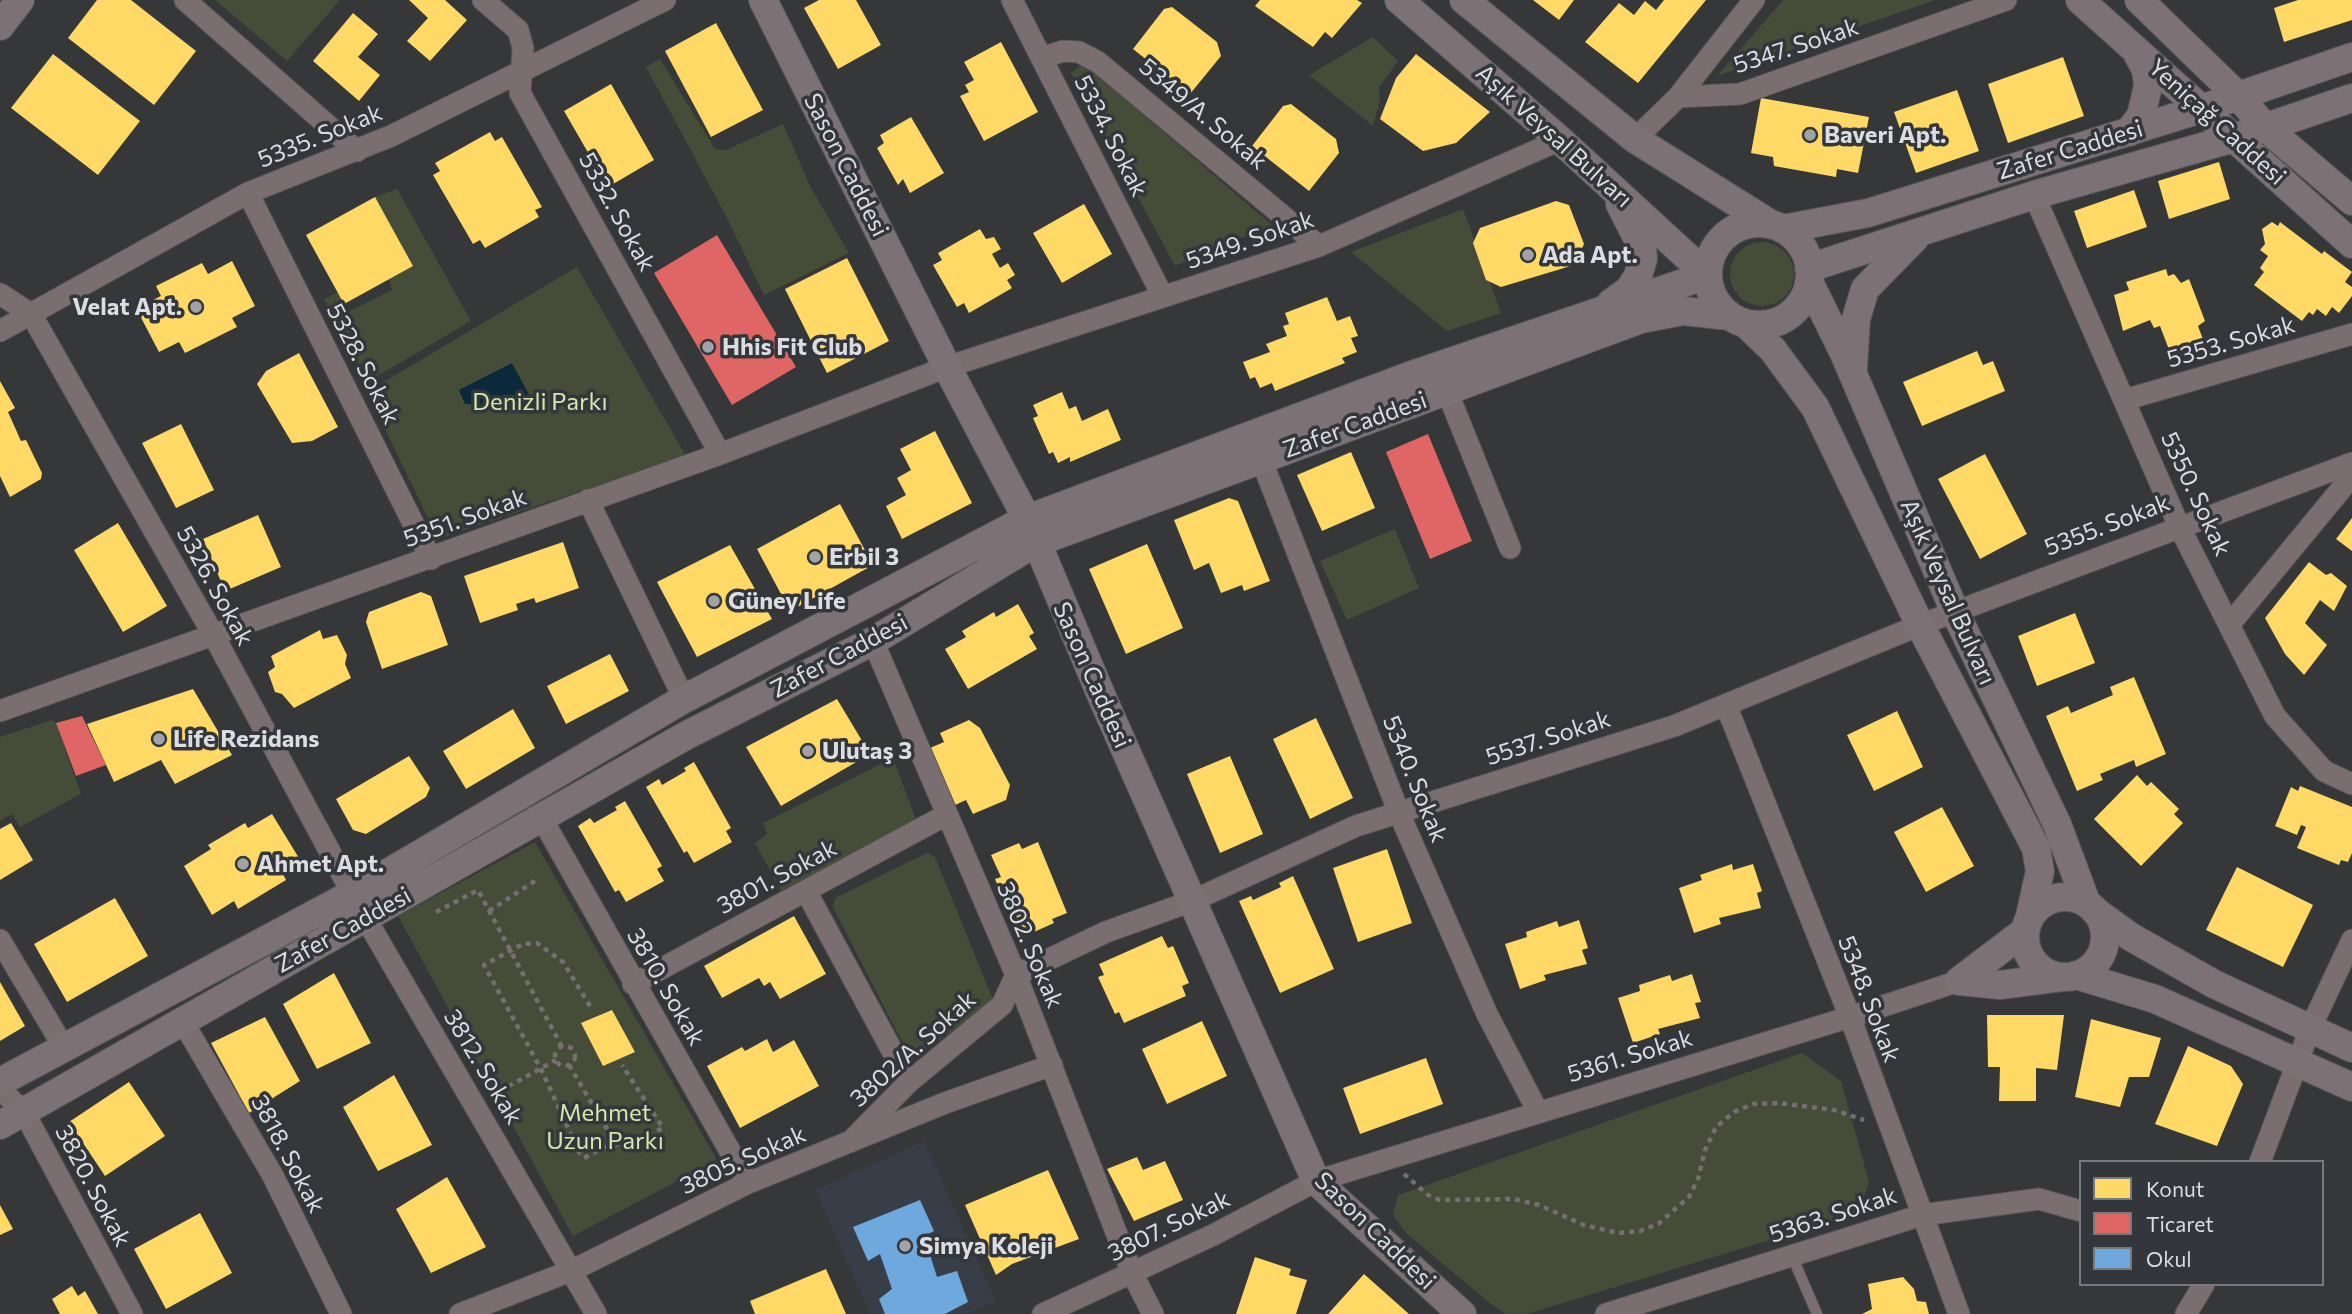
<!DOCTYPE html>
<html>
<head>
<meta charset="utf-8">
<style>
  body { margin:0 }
  #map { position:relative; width:2352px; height:1314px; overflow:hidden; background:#353739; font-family:Commissioner,sans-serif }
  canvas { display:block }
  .legend { position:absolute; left:2079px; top:1160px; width:245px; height:126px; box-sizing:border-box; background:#33363b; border:2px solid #76797d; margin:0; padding:9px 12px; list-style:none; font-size:21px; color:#dbdde1 }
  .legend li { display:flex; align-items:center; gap:14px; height:35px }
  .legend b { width:35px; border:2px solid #76797d }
</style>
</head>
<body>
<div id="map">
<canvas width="2352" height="1314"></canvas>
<ul class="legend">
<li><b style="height:19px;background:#ffd966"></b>Konut</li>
<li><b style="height:19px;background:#e06666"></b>Ticaret</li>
<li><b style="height:19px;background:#6fa8dc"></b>Okul</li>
</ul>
</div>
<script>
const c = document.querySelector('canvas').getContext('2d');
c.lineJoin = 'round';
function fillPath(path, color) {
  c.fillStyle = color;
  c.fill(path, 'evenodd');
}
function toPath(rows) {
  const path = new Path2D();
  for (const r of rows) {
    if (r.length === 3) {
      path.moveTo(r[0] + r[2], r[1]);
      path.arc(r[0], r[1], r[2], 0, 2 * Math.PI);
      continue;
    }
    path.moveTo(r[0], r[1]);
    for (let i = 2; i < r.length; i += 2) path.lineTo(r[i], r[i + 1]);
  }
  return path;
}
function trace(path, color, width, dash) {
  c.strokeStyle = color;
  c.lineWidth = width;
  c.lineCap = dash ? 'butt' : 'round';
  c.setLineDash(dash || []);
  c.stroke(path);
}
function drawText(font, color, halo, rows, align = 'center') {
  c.font = font + ' Commissioner,sans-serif';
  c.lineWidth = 7;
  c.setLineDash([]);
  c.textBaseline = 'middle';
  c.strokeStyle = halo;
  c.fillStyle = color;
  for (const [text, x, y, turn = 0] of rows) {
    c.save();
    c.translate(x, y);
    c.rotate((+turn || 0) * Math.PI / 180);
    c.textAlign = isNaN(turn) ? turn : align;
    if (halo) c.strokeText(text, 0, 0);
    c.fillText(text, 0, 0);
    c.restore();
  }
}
fillPath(toPath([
  [924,1141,996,1301,967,1314,870,1314,815,1190]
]), '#383e47');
fillPath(toPath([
  [215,0,340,0,287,61],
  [1783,0,1935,0,1717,76],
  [1373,37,1398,61,1379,87,1380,100,1373,126,1309,75],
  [660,59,715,149,726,150,783,124,810,186,849,253,764,295,727,218,646,67],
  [1083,63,1272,225,1175,266,1071,73],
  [397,189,471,321,367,382,324,299,338,292,348,312,392,290,389,279,413,266,375,197],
  [1463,209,1501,313,1447,331,1351,252],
  [1762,274,32],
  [577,267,686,456,438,539,367,392],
  [1395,529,1419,588,1347,620,1320,561],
  [52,720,56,723,81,794,20,827,12,814,0,821,0,737],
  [893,758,916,820,781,891,755,843,767,834,763,823],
  [535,842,717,1160,573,1236,398,916],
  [927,853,935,857,994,1002,914,1057,908,1054,833,907,835,898],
  [1802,1053,1841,1081,1869,1182,1858,1213,1527,1314,1506,1314,1491,1304,1407,1234,1393,1215,1398,1195]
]), '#454d39');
fillPath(toPath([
  [512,363,536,408,465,404,459,390]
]), '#0a293b');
fillPath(toPath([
  [97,0,131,0,196,51,154,105,68,38],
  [409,0,445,0,467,20,430,61,407,41,428,18],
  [819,0,856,0,881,45,838,69,804,8],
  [1260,0,1357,0,1362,3,1332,38,1325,32,1313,47,1255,6],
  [1533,0,1574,0,1559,20],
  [1664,0,1706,0,1638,83,1585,42,1619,3,1634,15,1645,1,1656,10],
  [2298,0,2352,0,2352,20,2284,42,2274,8],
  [1172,7,1217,42,1221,56,1190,94,1133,49,1164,9],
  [353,13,378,34,358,57,380,75,359,101,313,61],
  [716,23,763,110,711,137,665,51],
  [1001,42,1038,112,984,141,960,96,969,92,965,85,974,80,964,62],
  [53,54,140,121,98,175,11,108],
  [1416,54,1490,112,1456,143,1423,151,1380,119,1396,78],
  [2063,57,2084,116,2008,143,1988,84],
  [611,84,654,160,608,187,564,111],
  [1957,90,1979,151,1916,173,1894,112],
  [1761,98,1869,117,1858,173,1837,169,1836,177,1774,166,1773,157,1751,153],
  [1291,104,1336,139,1339,153,1309,191,1252,146,1283,106],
  [911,117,944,173,910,193,903,179,898,185,877,148,884,143,880,135],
  [490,132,495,141,502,137,542,207,535,210,539,217,485,248,480,240,473,244,433,175,440,171,435,163],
  [2219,162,2230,199,2169,219,2158,181],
  [2134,190,2147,227,2087,248,2074,211],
  [375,197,413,266,344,304,306,235],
  [1556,201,1569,205,1584,244,1574,265,1501,287,1486,280,1473,243,1480,228],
  [1084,204,1112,254,1062,283,1033,233],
  [2272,222,2278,226,2280,222,2322,254,2324,251,2352,272,2345,282,2352,287,2352,296,2339,313,2332,307,2326,316,2317,309,2313,315,2309,312,2302,321,2254,285,2264,272,2260,268,2268,256,2260,250,2265,244,2262,229],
  [980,229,986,239,994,237,1001,249,992,254,1000,268,1008,263,1015,275,1007,280,1012,288,969,313,964,303,957,307,933,265,942,260,938,253],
  [847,258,889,341,827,373,785,289],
  [232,261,255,306,232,318,237,327,185,353,179,342,159,352,136,308,161,296,156,286,202,263,208,274],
  [2166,269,2168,276,2174,274,2181,283,2189,279,2205,321,2198,326,2204,342,2171,355,2160,326,2154,328,2150,320,2123,331,2114,295,2129,290,2126,282],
  [1327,297,1337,321,1350,316,1358,336,1351,338,1357,352,1342,358,1345,363,1275,391,1272,383,1260,388,1255,377,1250,379,1243,362,1270,352,1266,344,1287,336,1283,326,1289,324,1285,313],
  [1977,351,1983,365,1993,361,2005,391,1922,426,1903,382],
  [299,353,338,427,312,441,292,443,257,384,266,371],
  [0,381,15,408,8,412,21,441,26,440,42,473,41,479,10,497,0,476],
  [1062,392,1069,409,1076,406,1082,421,1108,409,1121,440,1070,462,1070,457,1058,463,1053,452,1049,454,1033,418,1038,416,1033,405],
  [181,424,214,490,176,508,142,443],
  [935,431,972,503,902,539,886,506,906,495,897,478,911,470,900,449],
  [1351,452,1375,508,1322,531,1297,475],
  [1985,454,2027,534,1980,559,1938,479],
  [1229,498,1238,501,1270,581,1244,591,1242,585,1221,593,1209,563,1194,570,1174,520],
  [840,504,873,565,790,611,757,549],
  [258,515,281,567,225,591,203,539],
  [2352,518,2352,551,2336,539],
  [118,523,167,606,123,632,74,550],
  [563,542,579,588,536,603,534,598,516,604,518,610,480,623,464,576],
  [1147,544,1183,628,1126,654,1089,569],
  [730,545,772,619,697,657,657,582],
  [2309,562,2326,575,2331,573,2347,586,2334,611,2320,600,2305,623,2327,645,2304,675,2285,654,2265,618],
  [421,592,431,596,448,645,382,669,366,622,369,612],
  [1018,604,1034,633,1029,636,1037,649,968,689,945,649,966,637,962,631,994,612,996,617],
  [2075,613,2095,663,2037,686,2018,636],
  [320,630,323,639,337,635,347,655,345,664,351,678,294,708,282,694,275,692,268,672,275,667,271,656],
  [610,654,629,691,566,724,547,686],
  [2134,677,2166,754,2136,767,2134,760,2100,774,2103,780,2077,791,2046,716,2068,706,2071,713,2113,695,2110,687],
  [193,689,232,755,175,784,161,760,114,782,87,724],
  [837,699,870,754,781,806,746,747],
  [513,709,535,748,466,789,443,751],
  [1897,711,1923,767,1874,791,1847,735],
  [1316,718,1353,798,1310,819,1273,739],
  [969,720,980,728,1010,785,1006,800,973,814,966,800,955,805,930,748,944,742,940,733],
  [409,756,430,788,426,797,366,834,353,830,336,799],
  [1230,756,1263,834,1220,853,1187,774],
  [694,762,731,828,726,831,732,842,694,863,687,851,684,853,646,787,659,779,662,785,686,771,684,768],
  [2137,775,2147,786,2151,782,2179,809,2174,814,2183,823,2141,866,2094,819],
  [2300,786,2352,807,2352,853,2348,862,2341,860,2339,865,2297,848,2306,827,2301,825,2297,835,2275,826,2291,787,2298,791],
  [625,801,662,866,657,869,664,881,626,902,619,890,615,892,578,826,590,818,594,823,617,810,615,807],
  [1942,807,1974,866,1926,892,1894,832],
  [272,814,302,863,283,874,286,880,238,909,234,901,212,915,184,866,211,849,208,845,245,823,248,828],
  [11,823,33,860,0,880,0,829],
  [1038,842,1067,913,1052,919,1054,923,1025,936,1015,913,1010,915,995,879,1001,877,991,855,1019,843,1022,849],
  [1387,849,1412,923,1358,942,1333,868],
  [1732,864,1733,870,1753,864,1762,891,1757,893,1761,908,1719,918,1721,924,1694,933,1679,888,1702,880,1700,875],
  [2237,867,2313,905,2283,967,2206,930],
  [1293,876,1334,969,1280,993,1239,901,1251,896,1253,900,1281,887,1279,883],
  [115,898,148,956,67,1002,34,944],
  [794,916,826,974,780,999,770,982,764,986,759,978,722,998,704,966],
  [1579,920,1588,948,1582,950,1587,964,1544,975,1546,980,1520,989,1505,944,1527,937,1526,932,1557,921,1559,927],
  [1162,936,1168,948,1173,946,1189,983,1182,986,1186,996,1124,1023,1119,1012,1115,1014,1098,977,1104,975,1099,964],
  [334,973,371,1043,317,1069,283,1004],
  [1692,974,1701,1002,1695,1003,1700,1018,1658,1029,1660,1034,1633,1043,1618,998,1640,991,1639,985,1670,975,1672,981],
  [0,982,25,1026,0,1041],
  [612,1010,635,1052,603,1066,581,1023],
  [1987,1015,2064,1015,2057,1070,2036,1068,2036,1101,1999,1101,2000,1067,1988,1067],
  [265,1017,300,1081,249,1113,211,1043],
  [2091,1019,2161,1038,2149,1077,2129,1077,2120,1107,2075,1097],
  [1202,1021,1227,1076,1167,1104,1142,1049],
  [767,1039,773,1052,794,1040,819,1086,740,1128,707,1066,742,1047,745,1051],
  [2188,1046,2231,1066,2243,1084,2217,1146,2155,1124],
  [1426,1058,1443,1104,1360,1134,1343,1088],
  [394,1075,432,1145,378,1171,343,1107],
  [129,1082,165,1136,105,1176,69,1122],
  [1137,1157,1143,1170,1165,1161,1183,1200,1134,1221,1107,1169],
  [1048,1170,1079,1239,1012,1264,996,1275,965,1205],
  [447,1177,486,1247,431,1273,396,1209],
  [0,1205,13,1229,0,1235],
  [200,1213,232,1273,166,1309,134,1249],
  [1255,1257,1291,1269,1289,1275,1307,1280,1296,1314,1236,1314],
  [826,1269,846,1314,755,1314,750,1301],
  [1364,1274,1409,1314,1328,1314],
  [1903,1277,1914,1289,1917,1301,1926,1302,1929,1314,1862,1314,1872,1309,1868,1284],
  [72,1286,78,1296,85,1291,98,1314,60,1314,52,1299]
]), '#ffd966');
fillPath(toPath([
  [717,235,796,367,732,405,654,273],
  [1428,434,1472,541,1430,559,1386,452],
  [82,716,106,765,76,776,56,723]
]), '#e06666');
fillPath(toPath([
  [920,1200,934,1231,924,1236,937,1277,957,1271,968,1302,945,1314,885,1314,879,1299,892,1289,880,1254,868,1261,853,1227]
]), '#6fa8dc');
const lane = toPath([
  [1792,1256,1817,1314]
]);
const street = toPath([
  [185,0,357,151],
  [483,0,518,30,523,48,520,93,720,454],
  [1012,0,1163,297],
  [1042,58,1063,51,1079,52,1098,62,1319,246],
  [1678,97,1740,94,2006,0],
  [1635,139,1678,97,1754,0],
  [248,193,431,559],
  [2034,195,2179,526,2275,716,2324,771,2352,784],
  [0,294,31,314,214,636,366,919,596,1314],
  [0,331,248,193,391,136,665,0],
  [1447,391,1510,548],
  [2124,400,2352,334],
  [1261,459,1399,813,1487,1014,1538,1112],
  [588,500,684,699],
  [2229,625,2352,476],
  [873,641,1016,975,1132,1273,1153,1314],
  [1726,705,1850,1017,1959,1314],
  [0,711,720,454,947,367,1319,246,1560,140],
  [541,817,748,1183],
  [806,891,909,1082],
  [0,940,63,1046],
  [633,984,946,815],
  [183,1022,273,1176,341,1314],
  [0,1089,24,1112,132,1314],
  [850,1142,909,1082,1002,1005,1016,975,1106,932,1192,901,1356,826,1674,726,1920,625,2352,463],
  [2260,1162,2310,1029,2352,940],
  [460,1314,573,1270,748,1183,945,1103,1052,1065],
  [1043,1314,1213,1235,1316,1181,1850,1017,1959,981],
  [1606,1314,1922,1215,2039,1199,2081,1211],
  [2186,1314,2204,1284]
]);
const secondary = toPath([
  [763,0,947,367,1027,519,1102,697,1316,1181,1462,1314],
  [1464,0,1635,139,1769,223],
  [2080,0,2352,244],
  [2139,0,2238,96,2265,127,2352,201],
  [0,26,20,0],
  [2129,132,2141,116,2148,86,2146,70,2135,49],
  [1759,274,51],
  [1783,229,1868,213,2201,109,2352,57],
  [1809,268,2034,195,2234,138,2352,98],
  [1809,282,1844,353,1955,612,2057,824,2086,902],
  [1611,303,1629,290,1638,276,1643,259,1642,247,1620,204],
  [1746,324,1773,350,1815,407,1920,625,2036,848,2040,871,2030,916],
  [1853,368,1856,319,1865,289,1915,238],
  [2065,937,40],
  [2095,911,2131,937,2214,984,2352,1048],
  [2025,931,1959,981,2000,985,2062,977],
  [2076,975,2155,999,2352,1087],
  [0,1082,352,894,684,699,1027,519,1409,376,1707,275,1560,140,1399,0],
  [0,1125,687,735,873,641,1035,543,1641,319,1683,311,1730,316]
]);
trace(lane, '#545556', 12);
trace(street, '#545556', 23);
trace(secondary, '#545556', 30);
trace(toPath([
  [489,911,538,879],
  [436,912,478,890,562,1047],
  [590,1006,563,962,537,943,523,944,484,965,541,1069,579,1152,584,1158,614,1142],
  [565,1056,10],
  [569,1065,619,1149,663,1128,622,1065],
  [491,1096,556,1060],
  [1404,1174,1428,1195,1440,1200,1514,1199,1539,1205,1584,1225,1618,1233,1640,1231,1658,1224,1689,1197,1698,1179,1705,1150,1716,1127,1734,1112,1753,1104,1779,1103,1834,1110,1864,1120]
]), '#766f72', 4.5, [5, 5]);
trace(lane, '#7a6e71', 10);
trace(street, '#7a6e71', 21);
trace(secondary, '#7c7174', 28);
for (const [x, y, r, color] of [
  [1810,135,7,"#a1a3a6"],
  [1528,255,7,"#a1a3a6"],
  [196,307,7,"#a1a3a6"],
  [708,347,7,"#a1a3a6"],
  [815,557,7,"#a1a3a6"],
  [714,601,7,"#a1a3a6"],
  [159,739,7,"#a1a3a6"],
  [808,751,7,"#a1a3a6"],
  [243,864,7,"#a1a3a6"],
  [905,1246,7,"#a1a3a6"]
]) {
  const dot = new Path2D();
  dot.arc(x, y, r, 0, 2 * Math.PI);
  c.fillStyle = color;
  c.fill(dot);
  trace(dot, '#33363b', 2.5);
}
drawText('24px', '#dbdde1', '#33363b', [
  ["5347. Sokak",1796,46,-18],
  ["5349/A. Sokak",1203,114,40],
  ["Yeniçağ Caddesi",2217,122,42],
  ["5335. Sokak",320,136,-22],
  ["5334. Sokak",1111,136,63],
  ["Aşık Veysal Bulvarı",1554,136,42],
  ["Zafer Caddesi",2070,150,-17],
  ["Sason Caddesi",846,165,63],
  ["5332. Sokak",617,212,61],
  ["5349. Sokak",1250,240,-19],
  ["5353. Sokak",2231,342,-16],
  ["5328. Sokak",363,364,63],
  ["Zafer Caddesi",1355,425,-20],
  ["5350. Sokak",2196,494,65],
  ["5351. Sokak",465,518,-20],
  ["5355. Sokak",2107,525,-21],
  ["5326. Sokak",215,586,61],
  ["Aşık Veysal Bulvarı",1948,592,66],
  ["Zafer Caddesi",839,656,-28],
  ["Sason Caddesi",1092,675,66],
  ["5537. Sokak",1548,738,-18],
  ["5340. Sokak",1415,779,68],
  ["3801. Sokak",777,877,-28],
  ["Zafer Caddesi",343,930,-29],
  ["3802. Sokak",1030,945,67],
  ["3810. Sokak",666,987,60],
  ["5348. Sokak",1869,999,69],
  ["3802/A. Sokak",913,1049,-42],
  ["5361. Sokak",1630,1056,-17],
  ["3812. Sokak",483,1067,59],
  ["3818. Sokak",288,1154,62],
  ["3805. Sokak",743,1160,-24],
  ["3820. Sokak",93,1186,62],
  ["5363. Sokak",1833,1215,-18],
  ["3807. Sokak",1169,1226,-26],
  ["Sason Caddesi",1375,1231,44]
]);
drawText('bold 24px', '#dbdde1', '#33363b', [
  ["Baveri Apt.",1824,135],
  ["Ada Apt.",1542,255],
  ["Velat Apt.",182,307,"right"],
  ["Hhis Fit Club",722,347],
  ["Erbil 3",829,557],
  ["Güney Life",728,601],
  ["Life Rezidans",173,739],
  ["Ulutaş 3",822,751],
  ["Ahmet Apt.",257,864],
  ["Simya Koleji",919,1246]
], 'left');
drawText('24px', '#d3e8ac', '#33363b', [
  ["Denizli Parkı",540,402],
  ["Mehmet",605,1113],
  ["Uzun Parkı",605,1141]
]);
</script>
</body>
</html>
